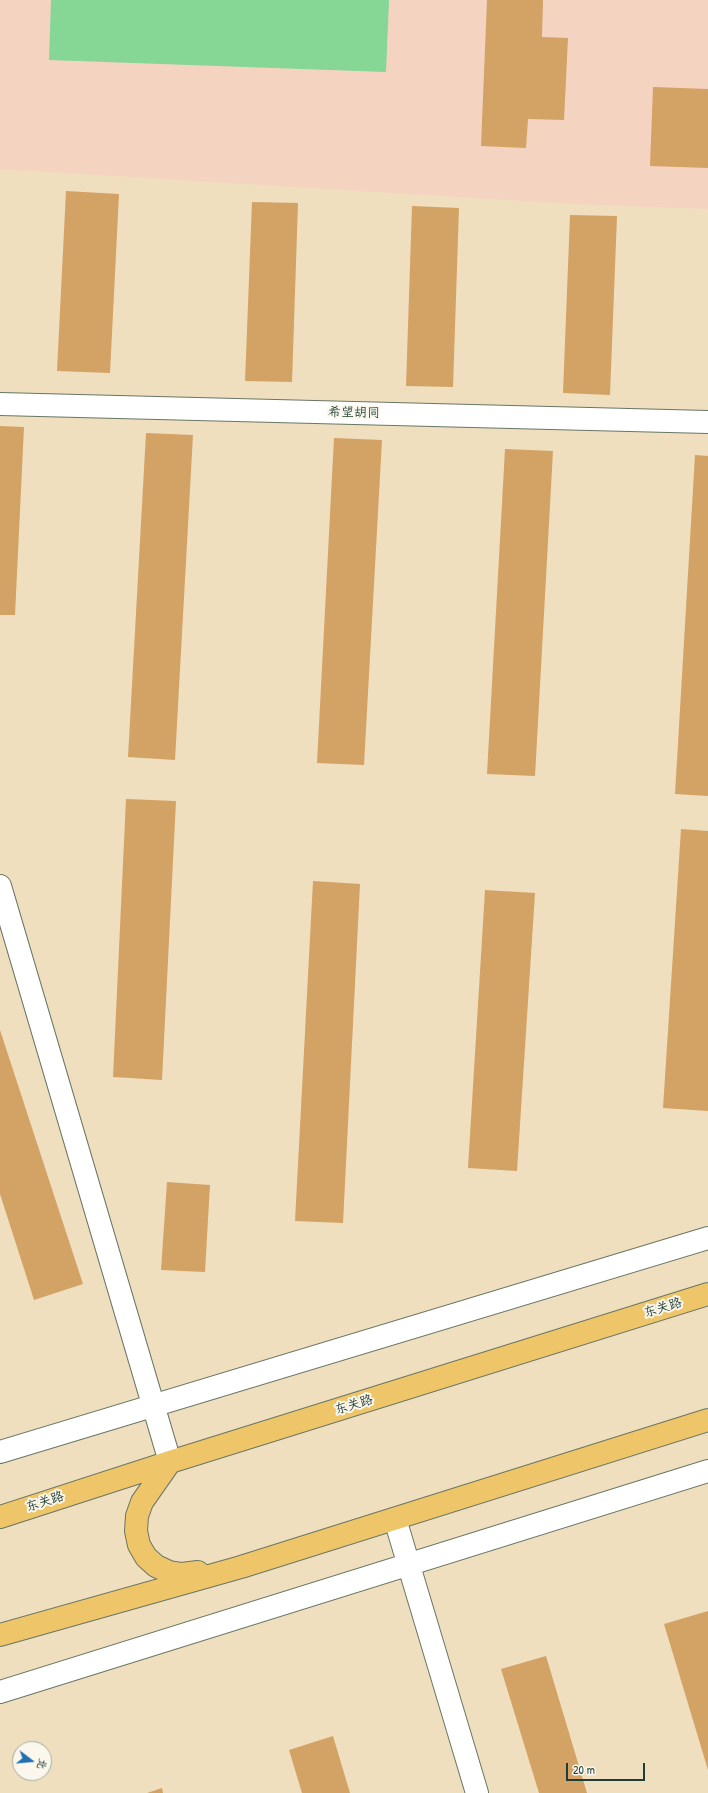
<!DOCTYPE html>
<html>
<head>
<meta charset="utf-8">
<style>
  body { margin:0 }
  #map { position:relative; width:708px; height:1793px; overflow:hidden; background:#efdfbe; font-family:"Patrick Hand","LXGW WenKai TC",sans-serif }
  canvas { display:block }
  .north { position:absolute; left:12px; top:1741px; width:40px; height:40px; box-sizing:border-box; background:#fbf7ec; border:1px solid #a3ada2; border-radius:50%; rotate:106deg; font-size:11px; font-weight:700; line-height:16px; text-align:center; color:#1f3d34 }
  .north::after { content:''; display:block; margin:auto; width:14px; height:18px; background:#1f6fb2; clip-path:polygon(50% 0,100% 100%,50% 72%,0 100%) }
  .scale { position:absolute; left:566px; top:1763px; width:79px; height:18px; box-sizing:border-box; border:2px solid #1f3d34; border-top:0; padding-left:5px; font-size:12px; line-height:14px; white-space:nowrap; color:#1f3d34; -webkit-text-stroke:3px #fbf7ec; paint-order:stroke }
</style>
</head>
<body>
<div id="map">
<canvas width="708" height="1793"></canvas>
<div class="north">北</div>
<div class="scale">20 m</div>
</div>
<script>
const c = document.querySelector('canvas').getContext('2d');
c.lineJoin = 'round';
function fillPath(path, color) {
  c.fillStyle = color;
  c.fill(path, 'evenodd');
}
function toPath(rows) {
  const path = new Path2D();
  for (const r of rows) {
    path.moveTo(r[0], r[1]);
    for (let i = 2; i < r.length; i += 2) path.lineTo(r[i], r[i + 1]);
  }
  return path;
}
function trace(path, color, width, dash) {
  c.strokeStyle = color;
  c.lineWidth = width;
  c.lineCap = dash ? 'butt' : 'round';
  c.setLineDash(dash || []);
  c.stroke(path);
}
function drawText(font, color, halo, rows, align = 'center') {
  c.font = font + ' "Patrick Hand","LXGW WenKai TC",sans-serif';
  c.lineWidth = 4;
  c.setLineDash([]);
  c.textBaseline = 'middle';
  c.strokeStyle = halo;
  c.fillStyle = color;
  for (const [text, x, y, turn = 0] of rows) {
    c.save();
    c.translate(x, y);
    c.rotate((+turn || 0) * Math.PI / 180);
    c.textAlign = isNaN(turn) ? turn : align;
    if (halo) c.strokeText(text, 0, 0);
    c.fillText(text, 0, 0);
    c.restore();
  }
}
fillPath(toPath([
  [0,0,708,0,708,209,572,204,0,169]
]), '#f5d3c1');
fillPath(toPath([
  [51,0,389,0,386,72,49,60]
]), '#86d696');
fillPath(toPath([
  [487,0,543,0,542,37,568,38,564,120,528,119,526,148,481,146],
  [653,87,708,89,708,168,650,166],
  [66,191,119,194,110,373,57,371],
  [252,202,298,203,292,382,245,381],
  [412,206,459,208,453,387,406,386],
  [570,215,617,216,610,395,563,393],
  [0,426,24,427,15,615,0,615],
  [146,433,193,435,175,760,128,757],
  [334,438,382,440,364,765,317,763],
  [505,449,553,451,535,776,487,774],
  [695,455,708,456,708,796,675,794],
  [126,799,176,801,162,1080,113,1077],
  [681,829,708,831,708,1111,663,1108],
  [313,881,360,884,343,1223,295,1221],
  [485,890,535,893,517,1171,468,1168],
  [0,1030,83,1284,34,1300,0,1194],
  [167,1182,210,1185,205,1272,161,1270],
  [708,1611,708,1770,664,1624],
  [546,1656,587,1793,539,1793,501,1669],
  [333,1736,350,1793,302,1793,289,1750],
  [162,1788,163,1793,147,1793]
]), '#d3a265');
const minor = toPath([
  [0,404,708,422],
  [0,886,170,1462],
  [0,1452,708,1238],
  [395,1519,477,1793],
  [0,1692,708,1471]
]);
const major = toPath([
  [170,1462,142,1502,137,1516,136,1531,139,1545,146,1557,156,1566,169,1572,182,1574,198,1572],
  [0,1517,170,1462,708,1294],
  [0,1635,241,1567,708,1420]
]);
trace(minor, '#687664', 24);
trace(major, '#687664', 24);
trace(minor, '#fff', 22);
trace(major, '#eec569', 22);
drawText('13px', '#1f3d34', '#fbf7ec', [
  ["希望胡同",354,413,1],
  ["东关路",663,1308,-17],
  ["东关路",354,1405,-17],
  ["东关路",45,1502,-18]
]);
</script>
</body>
</html>
